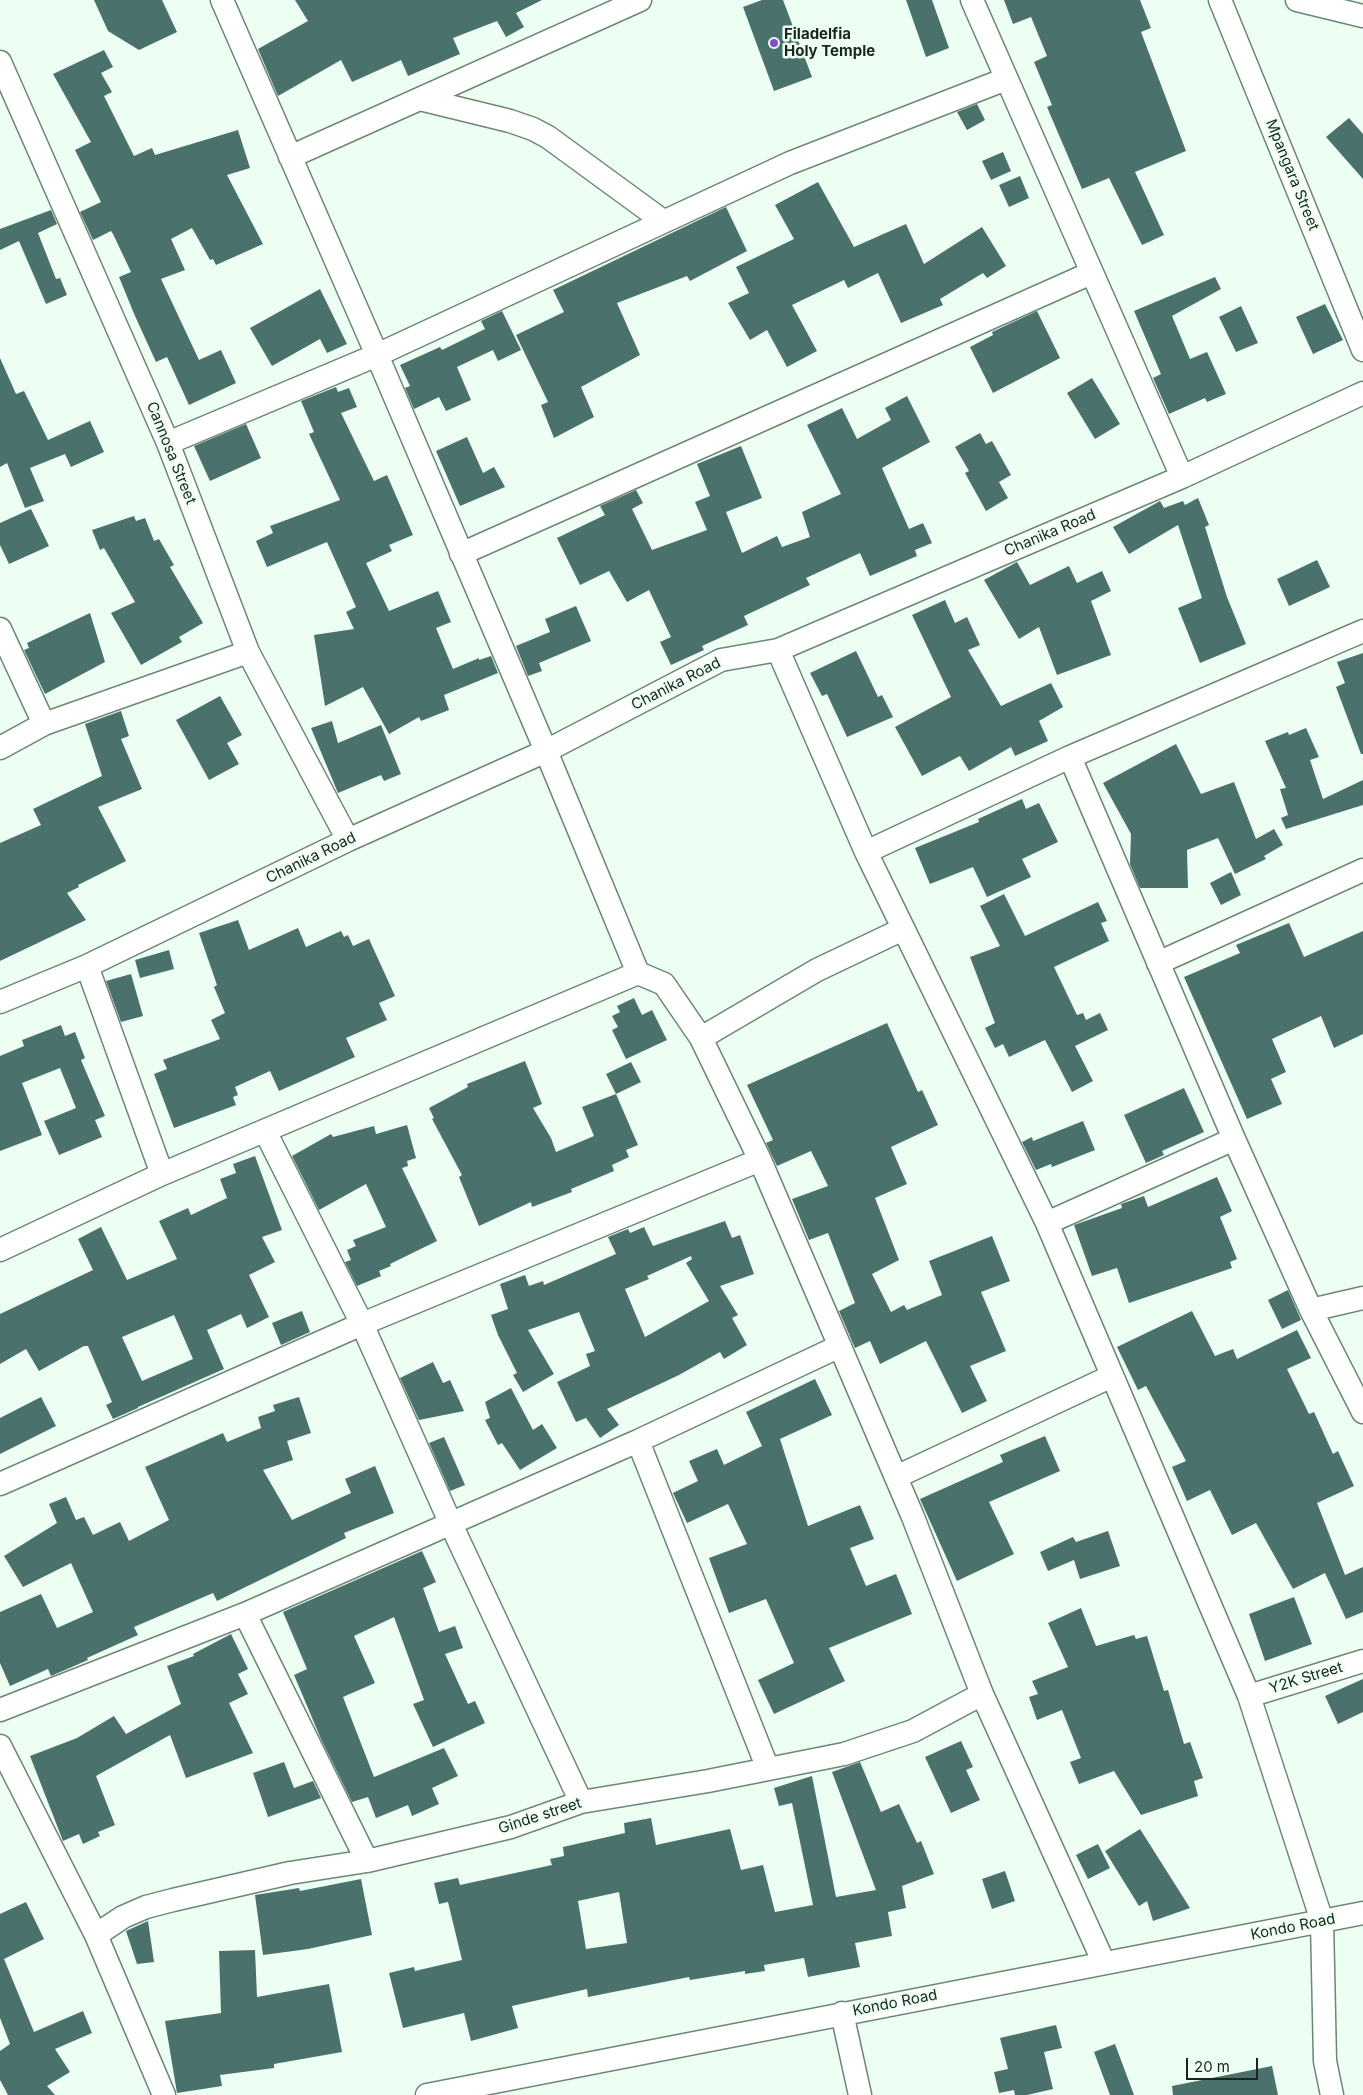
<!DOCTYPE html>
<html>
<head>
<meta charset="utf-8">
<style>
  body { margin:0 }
  #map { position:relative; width:1363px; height:2095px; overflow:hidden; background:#ecfff2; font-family:Inter,sans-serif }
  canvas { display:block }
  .scale { position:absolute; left:1186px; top:2058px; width:72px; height:22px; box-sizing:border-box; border:2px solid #19251d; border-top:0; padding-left:6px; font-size:15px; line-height:18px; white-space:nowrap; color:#19251d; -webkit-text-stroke:4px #ecfff2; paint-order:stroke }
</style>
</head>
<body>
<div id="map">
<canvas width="1363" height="2095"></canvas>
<div class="scale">20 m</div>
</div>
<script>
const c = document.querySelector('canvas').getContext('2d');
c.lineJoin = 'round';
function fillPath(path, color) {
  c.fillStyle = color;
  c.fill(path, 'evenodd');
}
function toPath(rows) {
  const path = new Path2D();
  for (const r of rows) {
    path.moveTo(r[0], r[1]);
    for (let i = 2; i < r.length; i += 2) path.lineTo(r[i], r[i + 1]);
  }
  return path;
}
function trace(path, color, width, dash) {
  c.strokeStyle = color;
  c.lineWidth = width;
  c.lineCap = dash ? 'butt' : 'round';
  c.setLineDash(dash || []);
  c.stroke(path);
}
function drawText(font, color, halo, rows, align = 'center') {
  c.font = font + ' Inter,sans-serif';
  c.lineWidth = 5;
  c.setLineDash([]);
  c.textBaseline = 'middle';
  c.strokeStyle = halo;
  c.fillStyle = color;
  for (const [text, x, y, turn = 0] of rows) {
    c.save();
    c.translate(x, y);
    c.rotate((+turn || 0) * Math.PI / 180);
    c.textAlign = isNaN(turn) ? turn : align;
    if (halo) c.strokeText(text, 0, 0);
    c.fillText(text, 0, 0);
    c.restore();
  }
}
fillPath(toPath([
  [94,0,162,0,177,32,139,50,108,31],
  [295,0,542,0,516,13,524,27,506,37,497,21,453,38,460,54,408,76,401,60,352,82,341,60,278,96,258,49,308,21],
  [762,0,783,0,812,77,774,91,743,7],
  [906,0,932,0,949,48,926,57],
  [1004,0,1140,0,1151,28,1141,32,1186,151,1135,172,1164,235,1142,245,1109,178,1082,189,1047,107,1052,105,1034,62,1047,56,1031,17,1013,24],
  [104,50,113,67,101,73,112,92,104,96,134,156,152,148,155,155,238,130,250,168,227,175,263,244,216,265,213,259,210,260,192,228,171,239,185,270,161,279,199,360,221,350,236,383,189,405,167,357,156,362,135,316,119,277,131,272,113,234,111,231,93,240,80,212,101,202,75,150,91,142,53,74],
  [977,104,985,120,967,130,957,112],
  [1349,118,1363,134,1363,179,1326,137],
  [1003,152,1011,171,991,180,982,161],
  [1020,176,1029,198,1009,207,999,185],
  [818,182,854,247,906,224,924,264,982,227,1006,266,987,278,983,273,940,299,943,305,901,323,878,273,848,288,844,280,792,305,817,351,787,367,767,330,750,340,728,303,749,293,736,267,794,239,775,205],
  [726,207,747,251,690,281,687,276,617,303,640,355,581,387,594,417,554,438,541,405,548,402,516,335,564,312,553,290],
  [51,210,57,224,38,233,56,279,60,278,67,295,46,304,19,241,0,250,0,229],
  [1215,277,1221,289,1172,316,1190,359,1207,352,1226,394,1207,402,1205,398,1169,414,1153,378,1161,374,1134,311],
  [320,289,347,344,327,353,320,339,272,366,250,328],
  [1325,304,1343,340,1313,354,1296,317],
  [1241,306,1258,343,1236,352,1219,317],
  [502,311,521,350,498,361,493,350,457,367,471,400,446,411,439,397,414,409,405,388,410,386,400,365,440,347,442,350,485,329,481,321],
  [1037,311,1060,358,993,393,970,347,993,335,992,332],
  [0,358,16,394,24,391,48,440,90,421,104,452,71,467,65,454,30,468,44,501,25,508,7,463,0,467],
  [1092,378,1120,424,1095,439,1067,393],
  [336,387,338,392,349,388,357,407,341,413,374,481,387,475,413,535,389,545,392,551,366,563,389,611,438,591,451,622,436,628,453,669,479,658,479,660,491,656,498,673,444,695,449,710,421,721,419,717,389,734,363,687,325,706,314,635,354,629,346,612,356,607,327,542,267,567,256,541,273,533,270,526,340,500,309,434,314,432,301,401],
  [907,396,930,442,882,468,909,529,923,523,932,543,915,550,917,556,870,576,860,553,806,578,810,585,744,616,748,625,702,646,704,650,671,665,660,642,671,637,649,590,627,602,609,571,580,585,557,538,605,515,600,506,636,490,643,503,632,509,652,550,707,530,695,502,710,496,697,464,741,446,762,498,726,512,742,553,777,536,782,547,810,537,802,512,841,494,807,425,842,408,857,439,891,420,885,408],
  [246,424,261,458,210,481,194,446],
  [980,433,986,444,992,441,1011,475,999,482,1008,498,986,511,965,473,969,471,955,447],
  [467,437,483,473,494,467,505,487,460,506,436,451],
  [1198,498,1209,525,1205,527,1227,597,1246,644,1200,663,1178,608,1202,598,1178,525,1129,554,1113,527,1160,501,1164,508,1183,501,1185,505],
  [31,509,49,546,9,564,0,545,0,523],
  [134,516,136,521,145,518,154,541,159,539,174,565,170,567,203,623,179,637,182,642,141,665,111,613,135,602,104,548,100,550,92,530],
  [1317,560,1330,587,1289,606,1277,579],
  [1017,562,1030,585,1069,566,1077,583,1102,571,1111,591,1091,601,1111,655,1057,675,1039,627,1019,639,984,580],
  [945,600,955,623,967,617,980,645,968,650,1001,706,1051,683,1063,707,1039,721,1048,741,1015,756,1011,747,969,771,960,756,922,776,895,727,951,697,912,615],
  [576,606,591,641,539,663,542,671,528,676,516,646,550,632,545,619],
  [90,613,105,662,45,694,24,650,29,648,27,643],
  [856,651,878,697,882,695,893,717,847,737,827,694,822,696,810,673],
  [1363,653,1363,754,1361,754,1336,687,1345,683,1337,662],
  [220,696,242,735,227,743,239,764,209,780,176,720],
  [121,711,129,736,121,739,142,789,98,807,126,861,78,885,79,887,67,893,86,920,0,961,0,843,41,825,33,809,102,776,85,724],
  [332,721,338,743,381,725,401,774,384,781,381,775,338,793,311,728],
  [1306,728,1319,757,1310,760,1323,799,1363,780,1363,805,1286,829,1281,818,1288,815,1280,789,1286,788,1265,741,1288,732,1289,735],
  [1176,744,1201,794,1234,782,1256,839,1274,829,1283,845,1264,856,1266,859,1235,874,1218,838,1187,850,1188,888,1140,888,1130,864,1131,834,1103,783],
  [1022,799,1026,809,1039,803,1058,842,1022,859,1031,877,987,897,973,867,930,884,915,848,979,822,978,819],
  [1231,872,1241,895,1221,905,1210,883],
  [1004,894,1025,936,1098,902,1107,921,1101,923,1109,941,1054,967,1077,1015,1083,1013,1086,1020,1100,1013,1108,1030,1075,1046,1093,1081,1072,1092,1045,1040,1009,1057,1003,1044,995,1048,985,1028,995,1023,970,957,1000,946,980,906],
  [238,920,249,950,298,928,306,947,341,931,344,937,348,935,353,946,369,939,395,996,379,1003,387,1020,346,1038,355,1057,279,1091,270,1071,235,1087,238,1095,233,1097,236,1105,174,1128,154,1074,167,1069,163,1060,220,1039,211,1020,225,1013,214,987,217,985,199,933],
  [1289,923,1304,957,1363,931,1363,1034,1334,1048,1321,1016,1272,1039,1286,1072,1271,1079,1282,1104,1247,1119,1184,977,1240,953,1236,945],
  [169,950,174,969,140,978,135,960],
  [131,974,143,1016,121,1022,106,981],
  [634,998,642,1015,652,1010,667,1040,626,1059,612,1030,618,1027,612,1016,620,1012,617,1006],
  [887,1023,918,1092,922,1090,938,1125,891,1147,907,1184,875,1198,899,1260,872,1274,891,1312,904,1305,907,1310,942,1295,929,1261,992,1236,1010,1281,981,1292,1006,1351,970,1366,987,1401,962,1413,926,1341,880,1364,870,1341,855,1348,839,1311,855,1303,828,1233,809,1240,792,1199,828,1186,811,1151,777,1166,766,1143,773,1140,747,1085],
  [61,1025,65,1036,75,1032,85,1058,81,1060,105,1116,95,1120,102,1137,59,1155,44,1121,76,1108,60,1068,22,1083,42,1135,0,1151,0,1056,24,1046,22,1040],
  [525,1061,542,1104,533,1108,551,1138,556,1152,594,1136,582,1107,616,1094,638,1145,626,1150,629,1157,612,1165,614,1171,571,1189,572,1192,532,1207,531,1202,479,1226,459,1177,462,1175,432,1119,434,1118,429,1108,468,1087,467,1084],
  [631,1062,641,1082,616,1094,606,1074],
  [1184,1088,1204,1132,1162,1151,1164,1155,1146,1163,1124,1115],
  [1083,1121,1095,1150,1052,1167,1051,1164,1036,1170,1022,1142,1032,1137,1033,1141],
  [407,1125,416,1158,407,1161,408,1166,402,1168,437,1241,390,1264,391,1266,379,1271,381,1276,357,1286,345,1262,351,1260,347,1250,356,1246,353,1240,386,1227,366,1184,319,1210,292,1156,331,1134,333,1137,374,1126,376,1134],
  [255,1156,282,1230,262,1237,275,1262,249,1275,269,1317,247,1328,241,1314,207,1330,224,1369,138,1407,138,1408,113,1419,106,1405,112,1402,88,1346,84,1346,39,1371,26,1349,0,1364,0,1314,93,1270,78,1239,101,1227,127,1280,177,1259,159,1221,188,1208,191,1215,227,1198,220,1179,236,1173,233,1164],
  [174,1315,193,1359,142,1381,122,1337],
  [1217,1177,1232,1211,1220,1217,1237,1259,1230,1262,1232,1268,1129,1303,1117,1268,1092,1276,1074,1225,1122,1208,1121,1204,1144,1196,1148,1207],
  [725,1221,732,1238,740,1235,754,1274,720,1286,738,1315,732,1318,747,1345,724,1359,720,1352,679,1375,607,1409,619,1425,600,1438,586,1418,576,1422,557,1382,590,1366,586,1354,595,1351,579,1312,528,1330,554,1374,523,1392,513,1375,517,1373,498,1335,491,1315,508,1309,500,1284,525,1275,529,1286,543,1281,544,1285,616,1254,608,1237,628,1229,630,1233,644,1227,653,1246],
  [691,1256,692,1259,686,1263,709,1301,645,1337,625,1289,649,1279,647,1276],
  [1288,1290,1301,1320,1282,1329,1268,1300],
  [302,1311,310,1332,281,1345,272,1323],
  [1192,1311,1215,1356,1233,1349,1237,1359,1297,1330,1311,1358,1287,1369,1309,1414,1314,1412,1333,1454,1338,1451,1354,1486,1317,1503,1345,1575,1363,1567,1363,1612,1346,1619,1325,1573,1293,1589,1256,1523,1232,1535,1210,1490,1187,1501,1172,1467,1186,1461,1146,1386,1138,1390,1117,1347],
  [433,1362,443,1383,450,1380,464,1411,419,1420,400,1378],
  [815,1379,832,1415,780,1439,808,1526,860,1505,874,1539,850,1548,866,1586,896,1574,912,1614,829,1648,845,1681,774,1714,758,1680,794,1663,766,1599,729,1613,709,1558,747,1544,728,1504,687,1523,673,1493,698,1481,689,1461,717,1449,724,1465,762,1446,746,1412],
  [511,1388,533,1430,542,1424,557,1448,520,1470,502,1443,498,1445,485,1420,490,1418,485,1402],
  [41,1397,56,1426,0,1454,0,1418],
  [299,1397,311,1433,287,1441,293,1460,263,1470,292,1520,351,1493,345,1479,375,1466,394,1513,344,1533,346,1538,217,1601,213,1593,134,1627,138,1635,87,1658,88,1660,51,1676,48,1669,10,1686,0,1663,0,1612,41,1594,57,1628,93,1612,71,1563,23,1587,4,1556,57,1523,49,1504,66,1497,76,1520,84,1517,93,1535,120,1522,129,1541,169,1520,145,1467,223,1433,227,1442,261,1428,258,1417,275,1411,273,1405],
  [1045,1436,1060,1471,989,1502,1014,1554,957,1581,920,1499,1003,1462,1000,1455],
  [444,1437,465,1485,450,1491,429,1443],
  [1108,1531,1120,1566,1080,1579,1074,1560,1048,1571,1040,1552,1073,1537,1076,1542],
  [422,1551,436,1582,423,1588,439,1632,455,1626,463,1648,445,1654,468,1704,475,1701,485,1723,433,1747,413,1704,424,1700,394,1617,354,1636,375,1683,343,1697,374,1777,444,1748,458,1776,432,1788,439,1804,412,1816,408,1805,376,1818,368,1797,352,1802,321,1739,294,1675,307,1669,283,1612],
  [1294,1597,1312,1644,1265,1661,1249,1614],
  [1081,1608,1096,1646,1134,1635,1136,1639,1147,1636,1164,1691,1168,1690,1184,1744,1190,1742,1203,1778,1194,1781,1198,1796,1141,1815,1114,1771,1079,1784,1070,1762,1081,1758,1062,1710,1037,1720,1029,1697,1038,1694,1032,1681,1068,1667,1048,1623],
  [231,1634,248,1669,238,1674,248,1694,229,1703,253,1753,186,1778,170,1735,96,1776,115,1825,98,1832,100,1836,83,1844,79,1834,63,1841,30,1756,77,1738,114,1716,126,1734,181,1704,167,1666,194,1656,193,1654],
  [1363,1679,1363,1712,1338,1724,1325,1696],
  [961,1741,973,1767,966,1770,980,1800,951,1813,925,1757],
  [284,1762,294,1788,313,1781,321,1798,268,1817,253,1773],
  [860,1762,881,1812,899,1804,917,1843,921,1841,934,1874,902,1886,906,1908,888,1912,892,1936,855,1943,860,1967,808,1977,804,1958,764,1965,765,1971,745,1974,745,1971,690,1980,689,1977,588,1997,587,1989,512,2006,518,2028,471,2041,464,2013,403,2028,389,1973,414,1967,415,1971,462,1960,448,1902,439,1904,434,1883,458,1878,460,1885,552,1865,550,1859,564,1856,563,1847,625,1833,624,1823,651,1818,656,1845,730,1829,741,1870,763,1865,775,1912,813,1905,792,1803,779,1806,774,1788,812,1776,836,1897,876,1890,832,1772],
  [619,1892,627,1943,586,1949,578,1901],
  [1140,1829,1190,1908,1153,1921,1147,1901,1139,1906,1105,1851],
  [1098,1844,1110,1868,1088,1879,1076,1855],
  [1005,1871,1015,1901,992,1909,982,1879],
  [361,1879,372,1935,308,1949,263,1955,255,1895,299,1888,300,1891],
  [26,1902,44,1939,4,1959,34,2032,83,2011,92,2033,55,2049,70,2072,47,2086,55,2095,8,2095,0,2080,0,2051,10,2044,0,2018,0,1914],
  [148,1921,154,1962,137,1964,126,1931],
  [255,1950,257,1997,329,1984,342,2052,274,2064,274,2068,220,2075,222,2086,177,2093,165,2021,221,2013,219,1951],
  [1056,2025,1062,2048,1044,2052,1053,2089,1027,2095,1015,2095,1014,2090,999,2093,994,2072,1008,2069,1000,2038],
  [1115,2044,1134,2095,1110,2095,1094,2052],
  [1272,2066,1278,2095,1173,2095,1172,2086]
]), '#4a716b');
const minor = toPath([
  [222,0,377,355,546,751,638,973,664,984,701,1038,760,1160,913,1517,982,1694,1104,1963],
  [972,0,1182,477],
  [1220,0,1363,350],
  [1297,0,1363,16],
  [0,62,168,443,248,652,348,840],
  [420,99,510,121,533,129,548,137,663,221],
  [290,157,640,0],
  [168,443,377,355,790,163,1006,79],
  [461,554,1091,273],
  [0,629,44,724],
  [778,650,866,852,1047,1223,1249,1696,1322,1921,1325,2061,1332,2095],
  [0,748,44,724,248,652],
  [1070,757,1234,1139,1311,1310,1363,1412],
  [866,852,1070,757,1363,631],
  [1158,963,1363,870],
  [87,966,162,1174],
  [0,1002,87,966,348,840,546,751,721,660,778,650,1182,477,1363,393],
  [701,1038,817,970,903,929],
  [265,1131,362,1324,450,1522,581,1802],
  [1047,1223,1234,1139],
  [0,1250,162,1174,638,973],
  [1311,1310,1363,1298],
  [638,1441,768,1769],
  [896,1477,1112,1376],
  [0,1484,362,1324,760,1160],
  [245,1614,367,1861],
  [1249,1696,1363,1661],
  [0,1710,245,1614,638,1441,840,1346],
  [0,1746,96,1935,164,2095],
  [96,1935,123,1917,146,1907,173,1900,290,1873,367,1861,511,1827,581,1802,708,1781,844,1754,913,1731,982,1694],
  [842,2013,860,2095],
  [427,2095,1363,1913]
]);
trace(minor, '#6b8775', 25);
trace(minor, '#fff', 22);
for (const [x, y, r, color] of [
  [774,43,5,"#8151ca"]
]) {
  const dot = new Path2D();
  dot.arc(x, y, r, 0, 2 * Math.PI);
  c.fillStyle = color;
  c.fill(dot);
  trace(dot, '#ecfff2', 2);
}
drawText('bold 15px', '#19251d', '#ecfff2', [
  ["Filadelfia",784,34],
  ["Holy Temple",784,51]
], 'left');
drawText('15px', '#19251d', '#ecfff2', [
  ["Mpangara Street",1292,175,68],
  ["Cannosa Street",171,453,68],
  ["Chanika Road",1050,533,-23],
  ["Chanika Road",676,684,-27],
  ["Chanika Road",311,858,-26],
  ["Y2K Street",1306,1678,-17],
  ["Ginde street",540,1816,-18],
  ["Kondo Road",1293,1927,-11],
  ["Kondo Road",895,2003,-11]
]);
</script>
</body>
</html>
